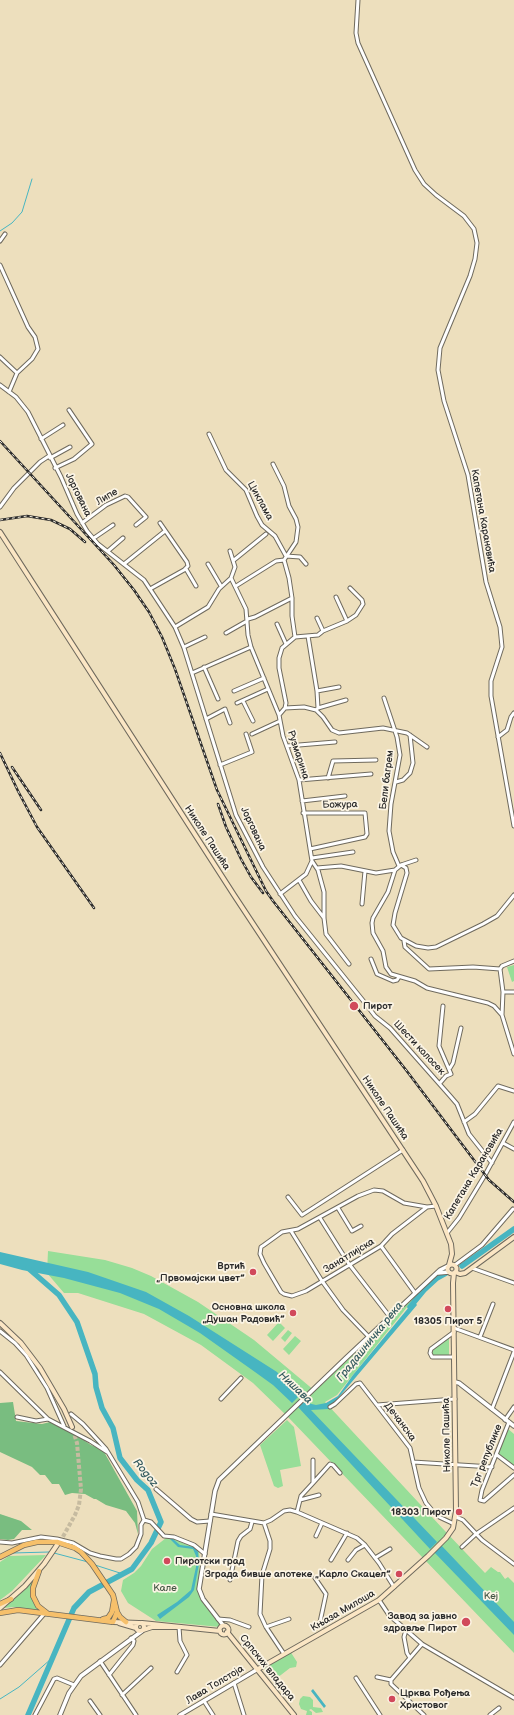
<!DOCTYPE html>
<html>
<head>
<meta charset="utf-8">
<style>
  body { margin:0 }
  canvas { display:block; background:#eddfbd }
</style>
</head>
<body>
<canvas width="514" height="1715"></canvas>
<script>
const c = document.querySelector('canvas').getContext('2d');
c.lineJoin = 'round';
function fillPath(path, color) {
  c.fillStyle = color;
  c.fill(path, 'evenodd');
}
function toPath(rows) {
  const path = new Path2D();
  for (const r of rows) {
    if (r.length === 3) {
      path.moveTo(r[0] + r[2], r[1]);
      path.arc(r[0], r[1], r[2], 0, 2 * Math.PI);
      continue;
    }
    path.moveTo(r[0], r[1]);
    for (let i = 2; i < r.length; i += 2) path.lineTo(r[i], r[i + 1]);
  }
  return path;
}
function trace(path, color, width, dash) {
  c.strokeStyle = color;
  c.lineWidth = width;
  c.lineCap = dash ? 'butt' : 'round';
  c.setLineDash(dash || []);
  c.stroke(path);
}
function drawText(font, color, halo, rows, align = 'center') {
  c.font = font + ' "Balsamiq Sans",sans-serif';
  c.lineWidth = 3.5;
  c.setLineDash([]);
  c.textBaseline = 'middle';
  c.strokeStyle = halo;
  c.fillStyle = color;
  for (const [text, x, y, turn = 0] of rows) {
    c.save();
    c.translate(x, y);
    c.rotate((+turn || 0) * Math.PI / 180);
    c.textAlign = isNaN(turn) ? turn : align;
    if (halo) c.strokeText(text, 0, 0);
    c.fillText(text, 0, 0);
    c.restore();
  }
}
fillPath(toPath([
  [514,965,514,981,512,982,507,967],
  [48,1251,105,1260,132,1268,151,1276,198,1302,254,1340,315,1391,419,1292,337,1395,325,1402,445,1531,485,1573,491,1567,498,1572,500,1572,505,1579,508,1577,514,1583,514,1653,288,1417,253,1383,201,1345,144,1314,78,1293,64,1293,47,1273],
  [279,1322,285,1328,273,1341,267,1335],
  [288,1330,292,1333,285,1342,281,1338],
  [295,1336,301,1341,289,1355,283,1349],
  [449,1336,449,1357,432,1357,431,1351],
  [287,1420,294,1427,301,1466,280,1470,283,1486,278,1488,274,1486,260,1445],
  [507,1428,514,1434,514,1467,497,1453],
  [166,1538,173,1538,185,1544,193,1545,199,1551,200,1561,198,1589,221,1623,220,1627,156,1621,128,1603,121,1591,123,1580,134,1573,141,1566,152,1549],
  [46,1555,12,1591,0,1600,0,1562,9,1556],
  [33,1581,31,1588,42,1611,13,1607,4,1608],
  [290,1651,297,1662,296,1667,290,1668,277,1678,279,1682,276,1685,263,1667],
  [303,1696,310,1697,313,1700,313,1707,321,1708,323,1712,316,1713,311,1709,309,1710,312,1712,312,1715,306,1715,307,1711,301,1709,299,1704,300,1699]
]), '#97de98');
fillPath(toPath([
  [13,1402,16,1421,42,1424,50,1422,79,1437,91,1445,103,1450,137,1511,138,1534,135,1523,126,1511,106,1505,96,1499,94,1499,85,1494,72,1493,65,1495,59,1484,52,1484,45,1475,40,1475,32,1467,0,1452,0,1403],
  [0,1514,21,1521,32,1530,22,1530,14,1539,8,1540,0,1539]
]), '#79bd80');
fillPath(toPath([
  [0,1252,88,1272,146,1292,189,1316,277,1372,298,1397,292,1403,273,1385,255,1372,200,1333,159,1309,120,1293,64,1278,22,1270,0,1264],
  [414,1301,417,1305,334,1403,329,1406,329,1409,311,1410,437,1542,430,1549,298,1407,303,1402,316,1405,326,1403,338,1396,353,1375],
  [170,1539,173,1539,180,1545,195,1547,198,1552,199,1564,194,1590,189,1597,160,1619,157,1615,177,1602,191,1590,196,1567,196,1556,193,1549,178,1547],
  [440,1544,514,1622,514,1635,433,1551],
  [313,1689,326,1706,324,1708,311,1691]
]), '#47b5c1');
trace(toPath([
  [0,231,12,223,22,212,32,179],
  [13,1553,49,1552],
  [54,1553,88,1562],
  [95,1565,123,1574],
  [0,1699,19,1687,51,1659]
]), '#47b5c1', 1);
trace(toPath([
  [462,1266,514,1229],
  [410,1307,424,1290,437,1278,446,1273],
  [28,1715,74,1608,89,1592,132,1569,151,1543,161,1522,148,1490,137,1480,120,1458,113,1428,102,1408,96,1387,95,1374,77,1322,59,1295,28,1268]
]), '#47b5c1', 5.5);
trace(toPath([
  [320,1622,325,1629]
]), '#c6bba0', 3, [3, 1.5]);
trace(toPath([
  [60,1542,75,1515,79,1505,81,1489,77,1443,72,1427]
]), '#c6bba0', 4, [4, 2]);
const minor = toPath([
  [358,0,356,33,358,43,415,170,424,184,436,195,464,216,474,229,477,243,475,259,470,276,440,348,438,370,444,401,468,475,486,582,500,627,502,647,491,681,491,696,514,826],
  [0,241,5,234],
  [0,265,28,327,35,337,38,349,32,359,17,373,9,392],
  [0,357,17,373],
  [0,385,16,397,28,412,61,477,77,514,87,531,98,544,144,580,175,627,184,648,236,815,263,867,295,916,365,1003,375,1016,390,1028,451,1097,457,1104,469,1134,492,1163],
  [209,434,226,470,246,490,257,516,262,525,275,536,286,556,300,557,306,564],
  [41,439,63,425],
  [50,458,70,447],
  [273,464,284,486,289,506,296,519,298,527,296,542,284,560,289,578,292,598,292,616,295,637,282,648,279,658,279,668,286,703,285,708,279,715,283,736,299,780,312,861,306,874,280,894],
  [55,468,74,459,92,444,69,410],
  [0,507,14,488,40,462,49,456],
  [82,523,106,505,125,496,128,497,146,517,136,525],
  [94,538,113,525],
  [108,551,123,538],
  [230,551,235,567,231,578,246,609,248,635,251,647,279,715],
  [234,560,266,534],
  [124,564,165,531],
  [208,564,221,586],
  [186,569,196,586],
  [236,586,276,561,284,560],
  [150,589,184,570,188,566,187,562,160,523],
  [317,618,323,631],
  [248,619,255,617,292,598],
  [347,621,356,615,363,604,362,600,350,588],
  [277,624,286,644],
  [175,627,208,607,219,589,231,578],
  [226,633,247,621],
  [308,636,317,691,318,708,316,710],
  [295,637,318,635,323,631,347,621,336,597],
  [184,647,205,637],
  [204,667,218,699],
  [192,673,251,647],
  [234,691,264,678],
  [317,691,339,687],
  [384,698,397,737,400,755,391,804,389,831,393,852,399,866],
  [243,701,253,721],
  [237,703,268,689],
  [285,708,304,707,316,710,323,717,332,730,339,733,383,728,407,733,427,747],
  [318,708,346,700],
  [206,719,225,709,230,723],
  [252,734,280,721],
  [498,737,507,730,511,717,514,713],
  [287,746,335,742],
  [220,765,252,752,246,734],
  [328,778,333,761,376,760],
  [299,780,371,774],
  [396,782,403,780,410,773,413,763,410,735],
  [302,801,345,796],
  [303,813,365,813,367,834,365,837,310,849],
  [312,858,353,852],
  [312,861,318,870,324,892,324,918,326,934,349,964],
  [401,865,416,860],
  [317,868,341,866,376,873,395,870],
  [299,880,311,901,324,918],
  [514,895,497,916,483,924,436,947,428,948,416,946,401,938,393,925,395,913,407,873,406,868,401,865,395,870,388,892,373,918,372,923,373,933,383,951,386,967,391,974,415,981,427,988,488,1003,494,1006,502,1015,514,1054],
  [362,904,365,871],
  [404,941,405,947,429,969,473,967,500,969,503,992,502,1015],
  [371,959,377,974,393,981,397,980,399,977],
  [500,969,502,966,514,961],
  [503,992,514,992],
  [450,1068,453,1063,461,1028],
  [440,1083,446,1076,451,1074,439,1046,443,1006],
  [464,1122,475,1114,498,1086,514,1091],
  [503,1143,514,1149],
  [288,1197,302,1215,403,1150],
  [427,1207,404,1203,383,1191,374,1190,358,1196,298,1229,282,1232,264,1245,261,1247,260,1254,264,1263,281,1292,284,1294,292,1296,306,1291,381,1246,392,1234,427,1207,436,1206],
  [338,1208,352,1231,361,1226],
  [320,1218,349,1264,390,1317],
  [291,1231,322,1281,343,1310,369,1337],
  [447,1233,459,1218,485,1175,514,1122],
  [381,1246,415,1293],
  [455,1265,482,1245,513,1209],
  [472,1268,514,1283],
  [454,1328,514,1350],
  [0,1331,15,1343,26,1355,47,1388,64,1426],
  [454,1332,431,1349,430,1353,432,1357,454,1357],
  [480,1337,493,1304],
  [0,1372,48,1419,90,1441,107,1452],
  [221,1399,241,1378],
  [377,1405,455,1399],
  [330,1407,335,1404,356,1384,360,1383,410,1448,419,1488,426,1503,437,1516,452,1523],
  [492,1409,514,1352],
  [71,1414,83,1424,106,1449,138,1502,144,1520],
  [17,1417,36,1421,48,1419],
  [505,1420,514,1407],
  [509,1422,482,1490,480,1500,484,1501,514,1475],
  [497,1455,514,1468],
  [413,1462,492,1467],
  [313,1483,330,1464,333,1465,340,1473],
  [156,1489,191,1519,197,1522,210,1521],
  [300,1500,319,1495],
  [297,1512,301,1496,313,1483,313,1460],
  [211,1514,264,1523,271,1520,284,1511,290,1510,297,1512,357,1538,365,1545,379,1563,394,1587],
  [456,1517,463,1520,482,1540,514,1564],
  [144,1520,151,1522,164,1536,174,1537,194,1545,205,1554],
  [264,1523,270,1541,270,1549,262,1575,260,1614,266,1627,284,1654],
  [316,1536,322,1523],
  [0,1542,12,1543,41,1537,57,1539,73,1543,90,1553,100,1556,116,1559,121,1559,129,1554,136,1547,141,1534,141,1525,144,1520],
  [462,1547,476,1534,514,1508],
  [375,1558,390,1549],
  [331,1560,347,1533],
  [348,1560,356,1550,365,1545],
  [315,1578,326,1594,320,1622],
  [230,1580,238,1541,241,1536,250,1529,252,1522],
  [379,1600,389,1615,422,1644,514,1698],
  [218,1619,230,1620,249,1627],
  [266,1627,289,1619],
  [406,1630,404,1637,407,1653,410,1658],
  [100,1661,136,1715],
  [0,1665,44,1614],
  [177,1672,187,1655,180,1641,179,1627],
  [109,1675,133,1645,134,1641,131,1638],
  [377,1677,391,1680],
  [356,1678,380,1715],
  [391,1680,391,1684,424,1715],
  [391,1680,422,1644],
  [234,1683,244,1715],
  [122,1695,151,1668],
  [90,1701,100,1715],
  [204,1701,213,1715],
  [35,1715,54,1679,57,1678,74,1685],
  [490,1715,499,1708]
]);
const tertiary = toPath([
  [438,1273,449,1272],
  [455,1382,459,1383,514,1426],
  [223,1625,203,1599,199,1589,215,1491,219,1480,346,1358,440,1270,448,1266],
  [60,1715,69,1693,81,1676,142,1631],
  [180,1715,258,1669]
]);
const secondary = toPath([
  [0,532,234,895,423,1181,436,1206,451,1244,452,1254,449,1265],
  [452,1269,4.5],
  [455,1272,460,1274,465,1273,514,1237],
  [0,1323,21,1343,40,1368,64,1409,72,1427],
  [0,1608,25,1586,44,1564,57,1545],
  [113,1622,139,1623],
  [140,1627,4],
  [119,1623,136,1628],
  [142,1623,220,1631],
  [224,1630,4.5],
  [143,1630,152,1627,179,1627],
  [227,1632,294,1715],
  [258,1669,379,1600,428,1556,446,1538,453,1528,456,1511,453,1283,454,1273]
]);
const primary = toPath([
  [0,1557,24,1545,37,1542,57,1542,75,1548,81,1552,92,1564,113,1595,117,1612,113,1622],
  [39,1571,33,1588,33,1596,38,1606,47,1613],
  [0,1604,11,1599],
  [117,1612,120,1617,126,1622],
  [0,1613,18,1610,113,1622],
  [103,1619,108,1618,112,1612,114,1600]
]);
trace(minor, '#6f6a5e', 5);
trace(tertiary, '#6f6a5e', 5.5);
trace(secondary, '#6f6a5e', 6);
trace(primary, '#6f6a5e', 6);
trace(minor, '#fff', 3);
trace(tertiary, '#fff', 3.5);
trace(secondary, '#fbe6c4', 4);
trace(primary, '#f6c06b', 4.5);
const rail = toPath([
  [0,441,114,565,134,590,149,612,162,637,175,669,217,790,266,891,273,901,406,1070,489,1180,514,1202],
  [0,520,27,516,51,520,70,529,85,542],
  [0,753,18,791,37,827,94,908],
  [12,767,41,810],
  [218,804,226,827,241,859,251,877,263,893]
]);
trace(rail, '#2b2b2b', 2.5);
trace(rail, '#fcf5e5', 1, [3]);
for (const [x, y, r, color] of [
  [354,1006,5,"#d1495b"],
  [253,1272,4,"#d1495b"],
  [448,1309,4,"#d1495b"],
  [293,1313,4,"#d1495b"],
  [459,1512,4,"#d1495b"],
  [167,1561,4,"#d1495b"],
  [399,1574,4,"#d1495b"],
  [466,1622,5,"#d1495b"],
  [392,1699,4,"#d1495b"]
]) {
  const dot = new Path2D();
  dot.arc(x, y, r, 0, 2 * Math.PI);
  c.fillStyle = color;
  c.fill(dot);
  trace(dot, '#fcf5e5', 1.5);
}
drawText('10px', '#2b2b2b', '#fcf5e5', [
  ["Јоргована",78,495,64],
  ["Липе",107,497,-30],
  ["Циклама",260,501,61],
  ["Капетана Карановића",483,521,80],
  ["Рузмарина",298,755,72],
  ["Бели багрем",387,780,-83],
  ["Божура",340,805,-1],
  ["Јоргована",253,829,65],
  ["Николе Пашића",207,838,57],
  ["Шести колосек",419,1048,47],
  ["Николе Пашића",385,1108,56],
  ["Капетана Карановића",474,1174,-59],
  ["Занатлијска",349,1256,-31],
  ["Дечанска",400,1422,53],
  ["Николе Пашића",447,1435,-91],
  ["Трг републике",487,1456,-68],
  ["Књаза Милоша",343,1611,-30],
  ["Српских владара",267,1668,51],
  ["Лава Толстоја",215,1685,-31]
]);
drawText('bold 10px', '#2b2b2b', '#fcf5e5', [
  ["Пирот",363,1006,"left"],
  ["Вртић",245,1266],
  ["„Првомајски цвет”",245,1278],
  ["Основна школа",285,1307],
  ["„Душан Радовић”",285,1319],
  ["18305 Пирот 5",448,1321,"center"],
  ["18303 Пирот",451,1512],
  ["Пиротски град",175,1561,"left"],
  ["Зграда бивше апотеке „Карло Скацел”",391,1574],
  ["Завод за јавно",457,1616],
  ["здравље Пирот",457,1628],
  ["Црква Рођења",400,1693,"left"],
  ["Христовог",400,1705,"left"]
], 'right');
drawText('10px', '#465846', '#fcf5e5', [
  ["Кале",165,1588],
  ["Кеј",491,1596]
]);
drawText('italic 11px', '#355b60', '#fcf5e5', [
  ["Градашничка река",370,1342,-51],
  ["Нишава",295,1388,43],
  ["Rogoz",145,1473,51]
]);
</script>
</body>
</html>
